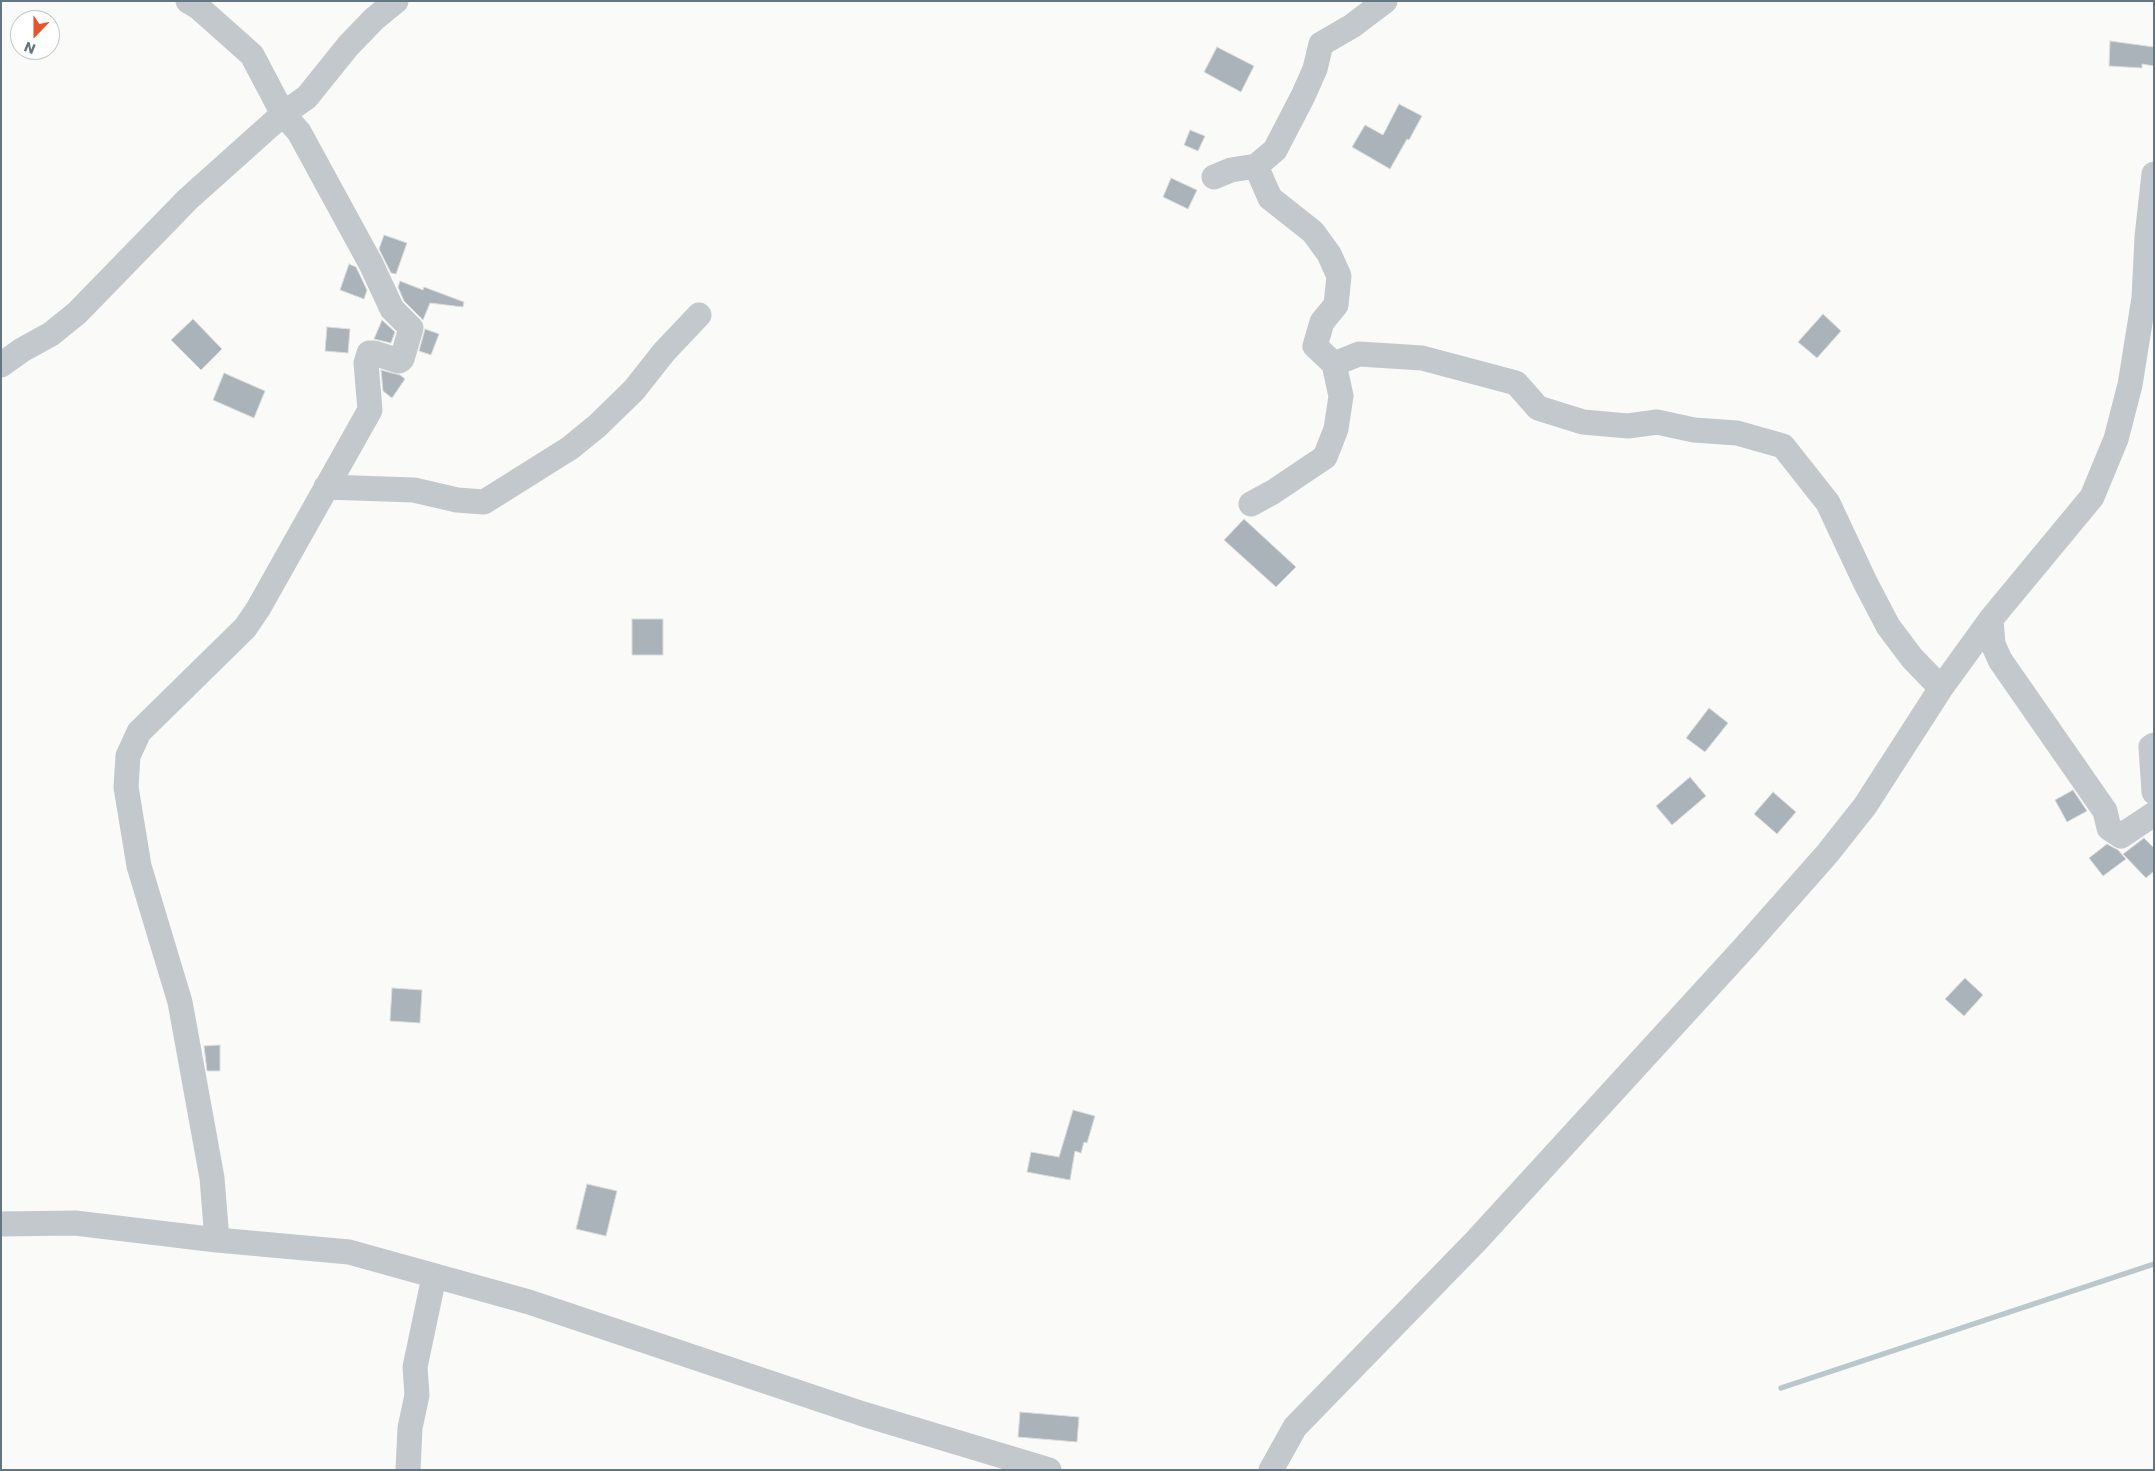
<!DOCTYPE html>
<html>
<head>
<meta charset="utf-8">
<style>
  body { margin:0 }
  #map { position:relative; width:2155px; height:1471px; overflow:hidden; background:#fafaf8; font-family:Poppins,sans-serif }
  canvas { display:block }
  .frame { position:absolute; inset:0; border:2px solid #657683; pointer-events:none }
  .north { position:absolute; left:10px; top:10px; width:50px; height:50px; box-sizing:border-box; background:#fff; border:1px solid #c1c8cd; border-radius:50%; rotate:202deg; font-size:14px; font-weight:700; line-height:20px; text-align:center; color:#657683 }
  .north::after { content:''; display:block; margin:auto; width:18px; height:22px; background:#e4572e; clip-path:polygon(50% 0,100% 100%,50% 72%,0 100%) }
</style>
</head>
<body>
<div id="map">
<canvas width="2155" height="1471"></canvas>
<div class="frame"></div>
<div class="north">N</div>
</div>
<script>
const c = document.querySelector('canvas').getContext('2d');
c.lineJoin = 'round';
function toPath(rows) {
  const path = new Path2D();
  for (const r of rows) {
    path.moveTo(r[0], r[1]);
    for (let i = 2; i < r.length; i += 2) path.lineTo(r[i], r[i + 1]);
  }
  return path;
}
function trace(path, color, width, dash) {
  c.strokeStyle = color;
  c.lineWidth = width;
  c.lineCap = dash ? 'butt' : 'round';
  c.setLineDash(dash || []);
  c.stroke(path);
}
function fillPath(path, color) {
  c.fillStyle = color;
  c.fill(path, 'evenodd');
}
trace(toPath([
  [1781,1388,2154,1264]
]), '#bbc7cb', 5.5);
const building = toPath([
  [2110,41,2154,47,2154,66,2142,64,2142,68,2109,66,2110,41],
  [1217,47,1254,66,1241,92,1204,72,1217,47],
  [1399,104,1422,116,1409,140,1407,139,1390,169,1352,147,1365,125,1383,135,1399,104],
  [1190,130,1205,136,1198,151,1184,145,1190,130],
  [1171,178,1197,190,1188,209,1163,197,1171,178],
  [384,235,407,243,396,274,391,273,379,249,384,235],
  [349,264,356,267,367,290,364,299,340,290,349,264],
  [400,281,423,290,424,287,464,302,463,307,430,303,423,320,404,301,398,287,400,281],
  [1823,314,1841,331,1817,358,1798,342,1823,314],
  [193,319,222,349,201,370,171,340,193,319],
  [382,320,395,332,391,343,374,339,382,320],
  [327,327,350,329,348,353,325,351,327,327],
  [425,329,439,334,431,355,419,351,425,329],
  [381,370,400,375,405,379,392,398,383,391,381,370],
  [224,373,265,391,254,418,213,400,224,373],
  [1244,519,1296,567,1276,587,1224,540,1244,519],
  [632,619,663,619,663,655,632,655,632,619],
  [1709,708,1728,723,1705,752,1686,738,1709,708],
  [1690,777,1706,796,1672,825,1656,806,1690,777],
  [2073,790,2087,811,2067,822,2055,800,2073,790],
  [1773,792,1796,812,1777,834,1754,814,1773,792],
  [2144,838,2154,848,2154,871,2146,878,2123,854,2144,838],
  [2107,844,2118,850,2126,859,2103,876,2089,858,2107,844],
  [1965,978,1983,995,1964,1016,1945,999,1965,978],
  [392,988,422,990,420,1023,390,1021,392,988],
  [220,1045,220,1071,207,1071,204,1046,220,1045],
  [1073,1110,1095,1116,1087,1143,1084,1142,1081,1153,1075,1151,1070,1180,1027,1172,1031,1152,1059,1157,1073,1110],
  [587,1184,617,1191,606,1236,576,1229,587,1184],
  [1020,1412,1079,1417,1077,1442,1018,1437,1020,1412]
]);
fillPath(building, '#aab3b9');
trace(building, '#dcdcda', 1);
trace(toPath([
  [188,1,198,7,252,55,283,114,299,132,371,264,392,309,411,328,402,359,399,361,374,353,369,353,366,363,370,410,258,609,245,628,139,732,128,756,126,787,139,866,180,1002,212,1178,217,1240],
  [1214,177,1231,170,1256,166,1275,150,1303,96,1315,69,1321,44,1352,26,1385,1],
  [1334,364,1359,354,1422,358,1516,383,1538,408,1583,422,1628,426,1657,422,1694,430,1737,433,1783,446,1828,503,1865,582,1888,626,1912,658,1941,688],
  [1,365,22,350,51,334,77,313,188,199,283,114,307,97,348,46,374,19,396,1],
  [326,487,414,490,457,500,484,502,570,448,597,426,634,390,664,352,699,315],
  [1251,504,1273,492,1325,457,1336,429,1341,396,1334,364,1315,346,1322,322,1336,305,1339,276,1329,254,1313,232,1270,198,1256,166],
  [1991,619,1993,644,2000,660,2105,811,2109,828,2121,836,2154,814],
  [2154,745,2151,747,2154,792],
  [1,1224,75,1223,217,1240,349,1252,529,1302,863,1414,1049,1470],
  [408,1470,410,1428,417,1395,415,1367,434,1277],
  [1271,1470,1295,1427,1476,1241,1744,948,1827,854,1865,806,1941,688,1991,619,2092,497,2116,439,2130,385,2144,298,2147,237,2154,174]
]), '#c3c8cc', 25);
</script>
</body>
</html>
